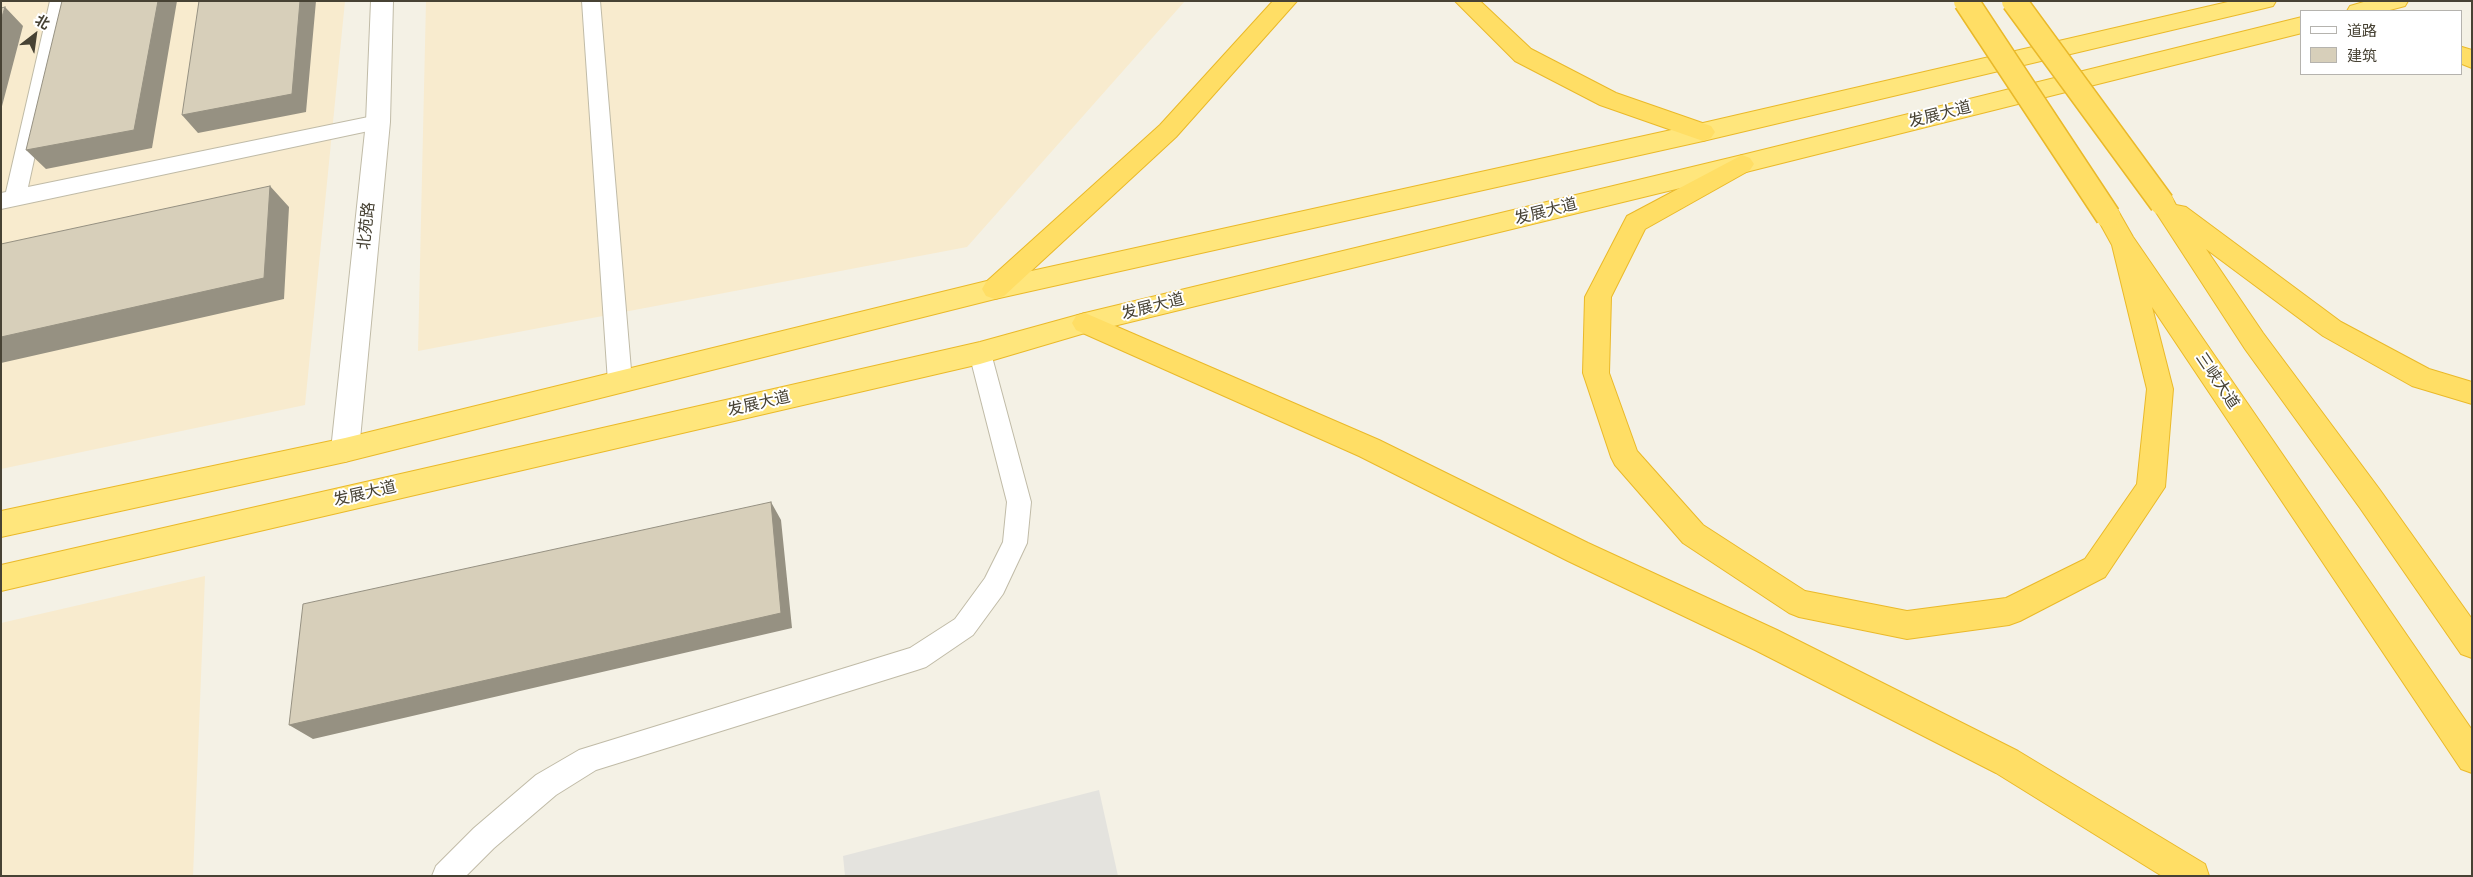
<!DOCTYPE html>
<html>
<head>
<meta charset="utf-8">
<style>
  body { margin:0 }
  #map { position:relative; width:2473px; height:877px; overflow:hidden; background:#f4f1e5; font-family:"Space Grotesk","Noto Sans SC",sans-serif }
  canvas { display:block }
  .frame { position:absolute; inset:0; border:2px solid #474234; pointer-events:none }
  .legend { position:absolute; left:2300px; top:10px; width:162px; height:65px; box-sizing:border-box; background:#fff; border:1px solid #b5b3ae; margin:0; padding:6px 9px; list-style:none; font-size:15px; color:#474234 }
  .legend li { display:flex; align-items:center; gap:10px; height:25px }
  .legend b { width:25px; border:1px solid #b5b3ae }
  .north { position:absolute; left:10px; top:10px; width:50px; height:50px; -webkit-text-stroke:4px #fff; paint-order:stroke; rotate:30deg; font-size:14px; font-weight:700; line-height:20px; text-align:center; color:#474234 }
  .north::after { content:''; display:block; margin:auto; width:18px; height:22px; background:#474234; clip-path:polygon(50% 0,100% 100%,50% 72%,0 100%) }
</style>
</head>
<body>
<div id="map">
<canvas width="2473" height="877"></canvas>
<div class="frame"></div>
<ul class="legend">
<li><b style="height:6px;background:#fff"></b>道路</li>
<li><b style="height:14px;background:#d7cfba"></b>建筑</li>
</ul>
<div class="north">北</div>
</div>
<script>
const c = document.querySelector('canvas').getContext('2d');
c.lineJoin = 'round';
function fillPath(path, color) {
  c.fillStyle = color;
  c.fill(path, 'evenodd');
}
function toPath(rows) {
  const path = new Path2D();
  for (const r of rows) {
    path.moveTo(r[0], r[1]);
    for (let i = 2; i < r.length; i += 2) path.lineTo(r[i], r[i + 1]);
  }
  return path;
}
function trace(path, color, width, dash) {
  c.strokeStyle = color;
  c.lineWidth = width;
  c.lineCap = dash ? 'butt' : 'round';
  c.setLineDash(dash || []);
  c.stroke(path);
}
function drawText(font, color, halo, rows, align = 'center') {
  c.font = font + ' "Space Grotesk","Noto Sans SC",sans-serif';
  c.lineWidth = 4;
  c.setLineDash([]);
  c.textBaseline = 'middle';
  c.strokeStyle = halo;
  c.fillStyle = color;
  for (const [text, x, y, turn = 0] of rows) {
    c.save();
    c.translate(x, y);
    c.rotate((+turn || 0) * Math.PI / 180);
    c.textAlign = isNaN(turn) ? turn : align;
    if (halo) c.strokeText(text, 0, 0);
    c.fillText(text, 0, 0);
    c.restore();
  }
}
fillPath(toPath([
  [1,1,345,1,305,405,1,469],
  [426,1,1185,1,967,247,418,351],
  [205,576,193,876,1,876,1,623]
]), '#f8ebce');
fillPath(toPath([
  [1099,790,1118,876,845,876,843,856]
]), '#e4e3de');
const service = toPath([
  [50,1,69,1,28,187,378,115,385,117,388,122,385,127,378,129,1,209,1,193,6,192,50,1],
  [582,1,600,1,632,382,628,389,620,392,612,389,608,382,582,1],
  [980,344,988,346,991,353,1031,502,1027,543,1003,594,973,635,926,667,917,670,596,770,556,795,494,848,466,876,432,876,436,866,474,828,536,775,579,750,910,648,955,619,985,578,1003,542,1007,502,969,353,972,346,980,344]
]);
const minor = toPath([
  [371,1,393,1,390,122,359,450,355,458,345,462,335,458,331,450,366,122,371,1]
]);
const trunk = toPath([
  [2232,1,2276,1,2273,6,2265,8,1703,141,995,299,345,462,1,537,1,511,345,438,995,279,1703,123,2232,1],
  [2367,1,2408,1,2405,6,2386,11,2347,11,2350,6,2367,1],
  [2302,17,2302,33,1742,173,1085,333,980,364,1,591,1,565,980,342,1085,313,1742,155,2302,17]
]);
const motorway = toPath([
  [1273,1,1297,1,1176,137,1004,296,995,299,986,296,982,289,986,282,1160,125,1273,1],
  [1455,1,1480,1,1531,49,1616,93,1711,126,1715,132,1711,138,1703,141,1600,105,1515,61,1455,1],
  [2462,47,2472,50,2472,68,2462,64,2462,47],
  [1742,155,1750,158,1754,164,1750,170,1645,229,1611,297,1609,373,1637,451,1703,525,1805,591,1907,611,2006,598,2085,559,2137,484,2147,389,2112,245,2096,216,2099,209,2108,207,2117,209,2133,237,2472,730,2472,773,2461,769,2152,307,2173,389,2165,487,2105,577,2020,621,2009,625,1907,639,1799,617,1789,613,1683,543,1615,465,1611,457,1583,373,1585,297,1627,216,1742,155],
  [2162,194,2171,196,2176,205,2186,207,2341,322,2429,369,2472,382,2472,404,2412,386,2323,336,2206,249,2263,333,2380,490,2472,619,2472,658,2461,654,2360,508,2245,349,2150,203,2153,196,2162,194],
  [1085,313,1379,440,1588,543,1777,630,2018,751,2205,864,2209,876,2162,876,1996,773,1755,650,1568,561,1359,456,1076,330,1072,323,1076,316,1085,313]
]);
trace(service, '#c0bba7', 2);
trace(minor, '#c0bba7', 2);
trace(trunk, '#eab929', 2);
trace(motorway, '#eab929', 2);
fillPath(service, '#fff');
fillPath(minor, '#fff');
fillPath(trunk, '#ffe67c');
fillPath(motorway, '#ffde65');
const motorwayBridge = toPath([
  [1966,1,2108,216],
  [2014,1,2162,203]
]);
trace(motorwayBridge, '#eab929', 27, []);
trace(motorwayBridge, '#ffde65', 24);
fillPath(toPath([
  [158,1,177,1,152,148,46,169,26,150],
  [300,1,316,1,306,112,198,133,182,115],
  [5,7,23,26,1,110,1,20],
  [270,186,289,207,284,299,1,363,1,337],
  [771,502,781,520,792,628,313,739,289,725]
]), '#969182');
const building = toPath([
  [62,1,158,1,134,130,26,150,62,1],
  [199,1,300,1,292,94,182,115,199,1],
  [5,7,1,20,1,8,5,7],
  [270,186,264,278,1,337,1,244,270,186],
  [771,502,781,613,289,725,303,604,771,502]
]);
fillPath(building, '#d7cfba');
trace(building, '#969182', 1);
drawText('16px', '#474234', '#fff', [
  ["发展大道",1940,115,-14],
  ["发展大道",1546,212,-14],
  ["北苑路",367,226,-84],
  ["发展大道",1153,307,-14],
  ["三峡大道",2217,381,56],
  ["发展大道",759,404,-13],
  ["发展大道",365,494,-13]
]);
</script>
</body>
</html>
